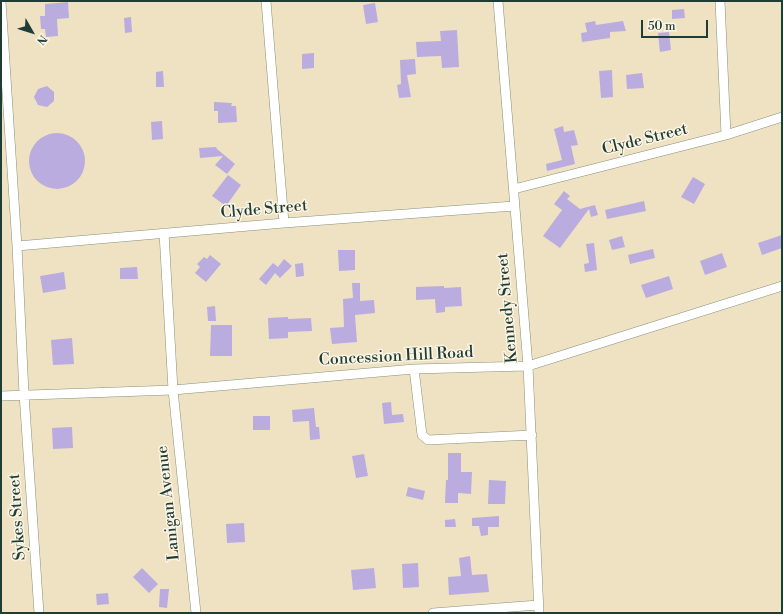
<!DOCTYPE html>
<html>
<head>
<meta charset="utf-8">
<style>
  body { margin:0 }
  #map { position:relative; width:783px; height:614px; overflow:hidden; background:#efe2c2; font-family:"Libre Bodoni",serif }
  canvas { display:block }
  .frame { position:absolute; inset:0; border:2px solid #1f3d34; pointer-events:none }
  .north { position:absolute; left:12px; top:12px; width:40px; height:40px; -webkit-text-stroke:3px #fcf5e5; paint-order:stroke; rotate:129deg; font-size:11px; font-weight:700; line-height:16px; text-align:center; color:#1f3d34 }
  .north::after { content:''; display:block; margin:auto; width:14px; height:18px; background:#1f3d34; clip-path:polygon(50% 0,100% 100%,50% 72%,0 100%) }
  .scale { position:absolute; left:641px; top:20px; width:67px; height:18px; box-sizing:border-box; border:2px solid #1f3d34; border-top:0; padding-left:5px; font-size:12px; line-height:14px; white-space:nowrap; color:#1f3d34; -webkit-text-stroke:3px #fcf5e5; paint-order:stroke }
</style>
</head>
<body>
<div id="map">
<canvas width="783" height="614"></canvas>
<div class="frame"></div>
<div class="north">N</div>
<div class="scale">50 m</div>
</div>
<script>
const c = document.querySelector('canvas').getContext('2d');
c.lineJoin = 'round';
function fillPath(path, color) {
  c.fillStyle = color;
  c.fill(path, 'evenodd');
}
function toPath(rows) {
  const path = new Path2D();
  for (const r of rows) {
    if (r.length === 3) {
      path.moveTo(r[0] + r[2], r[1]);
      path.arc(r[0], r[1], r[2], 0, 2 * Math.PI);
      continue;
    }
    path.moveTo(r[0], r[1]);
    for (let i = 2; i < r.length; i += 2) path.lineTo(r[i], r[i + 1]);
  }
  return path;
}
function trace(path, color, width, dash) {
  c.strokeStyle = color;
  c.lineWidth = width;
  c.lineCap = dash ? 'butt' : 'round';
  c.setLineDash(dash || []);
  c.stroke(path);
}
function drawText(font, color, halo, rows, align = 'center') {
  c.font = font + ' "Libre Bodoni",serif';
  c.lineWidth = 3;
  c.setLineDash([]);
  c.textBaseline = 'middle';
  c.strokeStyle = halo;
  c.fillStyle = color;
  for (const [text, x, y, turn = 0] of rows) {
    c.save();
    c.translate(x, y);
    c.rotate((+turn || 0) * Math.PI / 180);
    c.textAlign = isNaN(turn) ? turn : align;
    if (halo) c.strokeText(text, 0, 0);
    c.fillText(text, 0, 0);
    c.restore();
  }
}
fillPath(toPath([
  [68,2,69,18,57,19,58,36,46,37,45,29,41,29,40,16,45,16,45,4],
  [375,3,378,22,366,24,363,5],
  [684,9,685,18,672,19,672,10],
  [131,17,132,32,125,33,124,18],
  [595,21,596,25,623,21,626,31,610,32,610,38,582,42,581,33,587,32,585,23],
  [457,30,459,67,442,68,441,56,417,57,416,42,441,41,440,31],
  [669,32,671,50,660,52,658,33],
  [314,53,314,68,302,69,302,54],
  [415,59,416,74,407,75,411,97,399,98,397,85,401,84,400,60],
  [612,70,613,97,601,98,599,71],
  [163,71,164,87,156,87,156,72],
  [642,73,644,88,627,89,626,75],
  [47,86,54,92,54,101,47,107,38,105,34,97,38,89],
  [214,102,232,103,231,106,236,106,237,122,218,123,218,111,214,111],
  [162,121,163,139,152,140,151,122],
  [563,126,564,132,574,130,578,145,571,146,575,164,547,171,546,164,562,160,554,129],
  [57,161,28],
  [216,147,217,149,235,164,227,174,215,165,223,156,200,158,199,148],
  [228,175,241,185,226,206,212,196],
  [693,177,705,184,694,204,681,197],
  [564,191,570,196,567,199,580,209,595,205,598,215,591,217,589,209,560,248,543,236,562,210,554,204],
  [644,201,646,211,607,219,605,210],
  [782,235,782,248,762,255,758,243],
  [622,236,625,247,612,250,609,240],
  [594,243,597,270,585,272,584,264,589,263,586,244],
  [653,249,655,258,630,264,628,255],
  [338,250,355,250,355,270,339,271],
  [722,253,727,267,705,275,700,261],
  [210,255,221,264,206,282,195,273,200,267,197,264,204,257,207,259],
  [284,259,292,266,280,278,275,273,266,285,259,279,273,263,278,267],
  [303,263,304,276,296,277,295,264],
  [137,267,138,279,120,279,120,268],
  [64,272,66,289,43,293,40,276],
  [669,276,673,289,646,298,641,285],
  [352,283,360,283,360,301,374,300,375,313,355,315,357,342,332,344,330,328,344,327,343,299,353,298],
  [444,286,444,288,461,287,462,306,445,307,445,312,436,313,435,299,416,300,416,287],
  [215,306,216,321,208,321,207,307],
  [288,317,288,319,311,318,312,331,288,332,288,338,269,339,268,318],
  [211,325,232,325,232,356,210,356],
  [72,338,74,364,53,365,51,340],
  [391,402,392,415,403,414,404,422,384,424,382,403],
  [314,408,316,427,319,427,320,439,310,440,309,421,293,422,292,410],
  [253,416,270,416,270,430,253,430],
  [72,427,73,448,53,449,52,428],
  [448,453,461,453,461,472,472,472,471,494,458,493,458,503,445,503,446,480,448,480],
  [364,454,368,476,356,478,352,456],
  [489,480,506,481,505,504,488,504],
  [408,487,425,491,423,500,406,496],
  [499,516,499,527,488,527,488,535,481,536,479,526,472,526,472,518],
  [455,519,456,527,445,527,445,520],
  [244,523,245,542,227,543,226,524],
  [470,556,472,575,487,574,489,592,449,595,448,577,461,576,459,558],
  [418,563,419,587,403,588,402,564],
  [142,568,158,584,149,593,133,577],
  [374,568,376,588,353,590,351,570],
  [160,589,169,589,167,608,159,607],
  [108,593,109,604,97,605,96,594]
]), '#baacdf');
const minor = toPath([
  [1,1,17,246,24,394,39,613],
  [266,1,284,223],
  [498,1,528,366,539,613],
  [720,1,726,135],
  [514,189,726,135,782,117],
  [164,233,173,390,196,613],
  [17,246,284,223,514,206],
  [414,369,422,435,428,440,532,435],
  [1,396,173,390,414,369,528,366,782,286],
  [433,613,538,605]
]);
trace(minor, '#87907b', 10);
trace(minor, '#fff', 9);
drawText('16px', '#1f3d34', '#fcf5e5', [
  ["Clyde Street",645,140,-14],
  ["Clyde Street",264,210,-5],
  ["Kennedy Street",508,308,-95],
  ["Concession Hill Road",396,357,-3],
  ["Lanigan Avenue",169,503,-96],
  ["Sykes Street",18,517,-94]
]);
</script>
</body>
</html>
